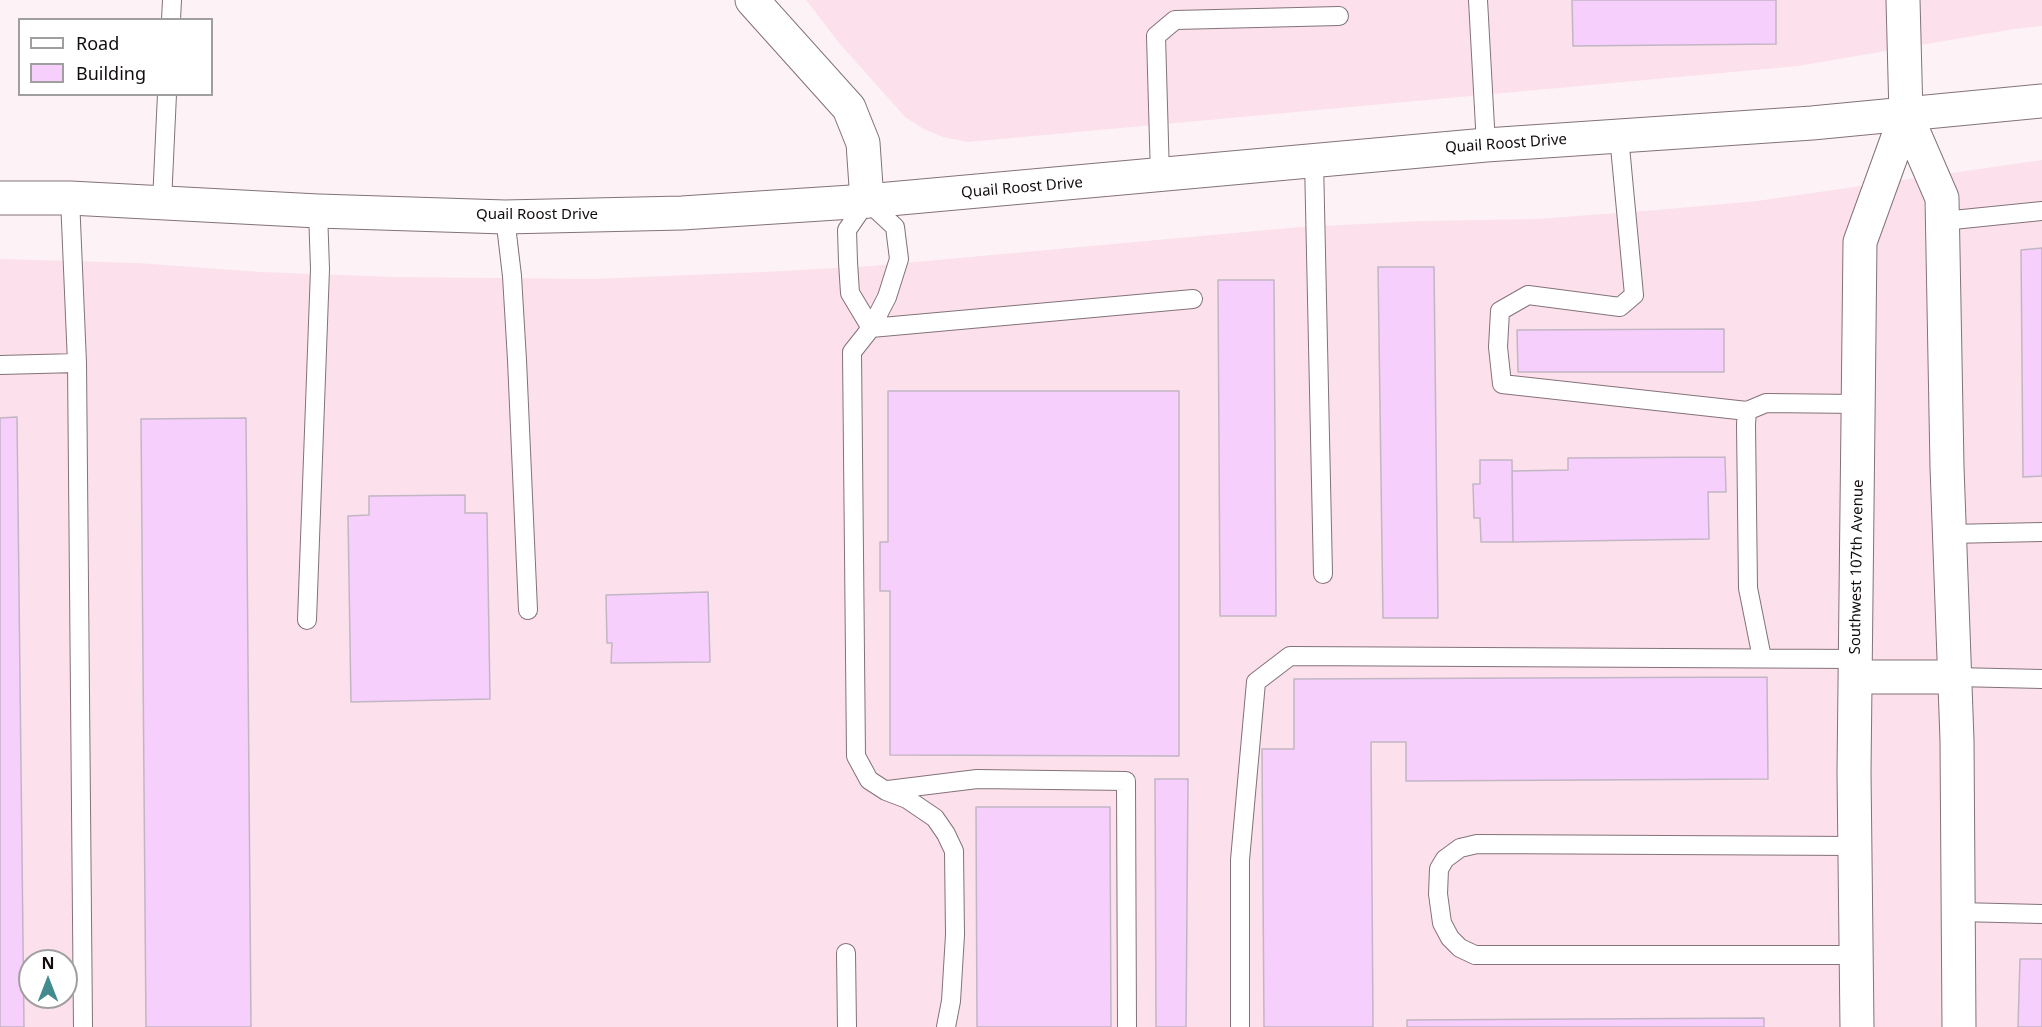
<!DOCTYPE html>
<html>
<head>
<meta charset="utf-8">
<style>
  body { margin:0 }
  #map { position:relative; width:2042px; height:1027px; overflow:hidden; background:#fdf2f6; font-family:"Noto Sans",sans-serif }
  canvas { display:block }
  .legend { position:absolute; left:18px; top:18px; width:195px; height:78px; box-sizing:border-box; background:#fff; border:2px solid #a09e9f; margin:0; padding:8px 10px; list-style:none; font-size:18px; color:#120c0f }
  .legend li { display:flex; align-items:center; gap:12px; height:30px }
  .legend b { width:30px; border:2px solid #a09e9f }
  .north { position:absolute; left:18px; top:949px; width:60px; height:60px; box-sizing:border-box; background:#fff; border:2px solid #a09e9f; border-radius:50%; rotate:0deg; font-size:16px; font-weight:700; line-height:24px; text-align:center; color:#120c0f }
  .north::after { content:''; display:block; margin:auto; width:21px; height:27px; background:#438b8e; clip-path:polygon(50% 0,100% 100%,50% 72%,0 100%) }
</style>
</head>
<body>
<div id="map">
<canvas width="2042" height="1027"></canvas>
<ul class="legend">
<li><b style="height:8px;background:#fff"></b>Road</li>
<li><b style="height:16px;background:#f6cffc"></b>Building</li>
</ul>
<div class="north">N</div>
</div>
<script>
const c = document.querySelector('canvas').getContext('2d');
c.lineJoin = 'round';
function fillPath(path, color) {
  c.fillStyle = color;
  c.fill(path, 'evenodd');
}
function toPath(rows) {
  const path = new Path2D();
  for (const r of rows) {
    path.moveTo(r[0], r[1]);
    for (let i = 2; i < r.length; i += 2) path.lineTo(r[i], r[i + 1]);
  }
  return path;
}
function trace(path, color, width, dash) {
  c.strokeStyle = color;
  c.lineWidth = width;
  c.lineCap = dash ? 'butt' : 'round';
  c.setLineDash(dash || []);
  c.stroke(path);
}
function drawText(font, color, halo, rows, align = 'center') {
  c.font = font + ' "Noto Sans",sans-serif';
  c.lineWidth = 5;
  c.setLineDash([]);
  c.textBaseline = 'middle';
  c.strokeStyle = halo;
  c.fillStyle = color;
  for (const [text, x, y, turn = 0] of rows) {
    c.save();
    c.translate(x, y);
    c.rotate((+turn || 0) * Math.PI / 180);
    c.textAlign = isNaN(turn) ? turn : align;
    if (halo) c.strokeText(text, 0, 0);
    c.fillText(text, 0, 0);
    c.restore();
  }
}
fillPath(toPath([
  [806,0,2042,0,2042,26,2014,29,1798,66,968,142,943,137,922,128,905,117,840,44],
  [2042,160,2042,1027,0,1027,0,259,137,263,261,272,394,277,593,279,764,272,871,266,1300,227,1423,221,1538,219,1657,210,1757,201],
  [30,961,66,961,66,997,30,997]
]), '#fce0eb');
const building = toPath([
  [1572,0,1776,0,1776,44,1573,46,1572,0],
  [2042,248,2042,476,2023,477,2021,250,2042,248],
  [1378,267,1434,267,1438,618,1383,618,1378,267],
  [1218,280,1274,280,1276,616,1220,616,1218,280],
  [1724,329,1724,372,1518,372,1517,330,1724,329],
  [888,391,1179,391,1179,756,890,755,890,591,880,591,880,542,888,542,888,391],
  [17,417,24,1027,0,1027,0,418,17,417],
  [246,418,251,1027,146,1027,141,419,246,418],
  [1725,457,1726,492,1708,492,1709,539,1513,542,1512,471,1568,470,1568,458,1725,457],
  [1480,460,1512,460,1513,542,1481,542,1480,518,1474,518,1473,484,1480,484,1480,460],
  [465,495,465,513,487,513,490,699,351,702,348,516,369,515,369,496,465,495],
  [708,592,710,662,611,663,612,643,607,643,606,595,708,592],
  [1767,677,1768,779,1406,781,1406,742,1371,742,1373,1027,1264,1027,1262,749,1294,749,1294,679,1767,677],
  [1155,779,1188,779,1186,1027,1156,1027,1155,779],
  [976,807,1110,807,1111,1027,977,1027,976,807],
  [2020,959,2042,959,2042,1027,2018,1027,2020,959],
  [1764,1018,1764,1027,1407,1027,1407,1020,1764,1018]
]);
fillPath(building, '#f6cffc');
trace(building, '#c2b6c4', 1.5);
const service = toPath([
  [1478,0,1486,145],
  [171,20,172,0],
  [1619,136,1634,295,1620,307,1528,295,1500,311,1498,347,1502,384,1747,411],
  [1314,161,1323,574],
  [1160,176,1156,36,1175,20,1339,16],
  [162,202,167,94],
  [505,217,512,276,517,360,528,610],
  [1943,221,2042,211],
  [871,328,850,293,848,262,847,230,867,201,895,227,899,259,887,297,871,328,852,352,856,756,869,780,886,791,907,799,935,818,946,834,954,851,955,935,951,1001,946,1027],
  [871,328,1193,299],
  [77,363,83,1027],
  [0,365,77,363,70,198],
  [1949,534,2042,532],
  [307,620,320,269,318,211],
  [1762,658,1748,588,1746,424,1747,411,1766,403,1859,404],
  [1956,677,2042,679],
  [888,790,977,779,1126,781,1127,1027],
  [1855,846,1477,844,1460,848,1445,859,1439,869,1438,894,1442,923,1450,938,1460,948,1475,955,1856,955],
  [1958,912,2042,914],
  [846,953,847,1027],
  [1240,1027,1240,860,1256,682,1290,656,1856,659]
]);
const minor = toPath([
  [752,0,849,108,863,143,867,201]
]);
const tertiary = toPath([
  [1903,0,1906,115,1942,198,1947,467,1957,740,1959,1027],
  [1856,677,1956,677],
  [1857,1027,1854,772,1860,242,1906,115]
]);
const secondary = toPath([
  [0,198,70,198,318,211,505,217,682,213,867,201,1486,145,1812,123,2042,101]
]);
trace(service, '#837279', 20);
trace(minor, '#837279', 35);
trace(tertiary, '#837279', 35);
trace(secondary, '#837279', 35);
trace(service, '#fff', 18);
trace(minor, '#fff', 33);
trace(tertiary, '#fff', 33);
trace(secondary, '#fff', 33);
drawText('15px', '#120c0f', '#fff', [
  ["Quail Roost Drive",1506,144,-4],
  ["Quail Roost Drive",1022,188,-5],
  ["Quail Roost Drive",537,215],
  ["Southwest 107th Avenue",1857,567,-89]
]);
</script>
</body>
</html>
